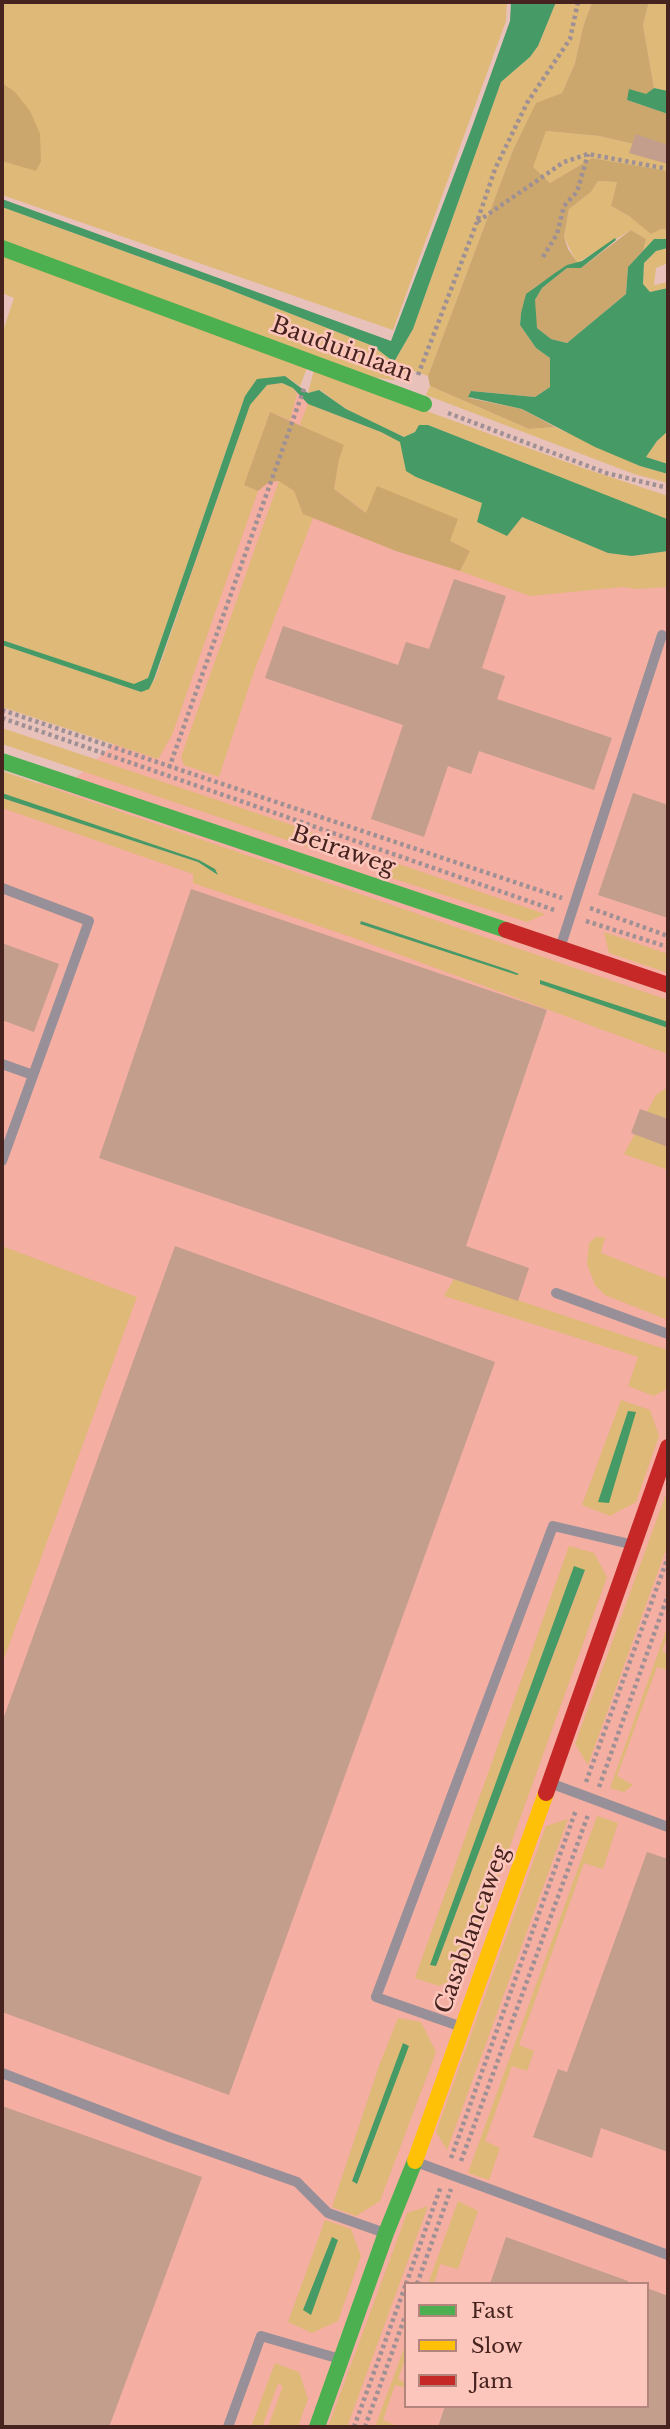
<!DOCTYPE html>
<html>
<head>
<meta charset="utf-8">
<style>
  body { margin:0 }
  #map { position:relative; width:670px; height:2429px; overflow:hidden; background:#e8c1ba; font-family:"Libre Baskerville",serif }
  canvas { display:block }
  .frame { position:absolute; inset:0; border:4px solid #46231e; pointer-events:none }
  .legend { position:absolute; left:404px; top:2282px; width:245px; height:126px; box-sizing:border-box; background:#fdc6bc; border:2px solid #b4857d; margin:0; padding:9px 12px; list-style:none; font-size:21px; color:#46231e }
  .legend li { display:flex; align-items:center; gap:14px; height:35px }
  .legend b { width:35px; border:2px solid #b4857d }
</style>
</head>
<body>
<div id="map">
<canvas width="670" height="2429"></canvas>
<div class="frame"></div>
<ul class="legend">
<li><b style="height:9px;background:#4caf50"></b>Fast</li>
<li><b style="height:9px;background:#ffc107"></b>Slow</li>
<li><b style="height:9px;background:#c62828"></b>Jam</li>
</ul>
</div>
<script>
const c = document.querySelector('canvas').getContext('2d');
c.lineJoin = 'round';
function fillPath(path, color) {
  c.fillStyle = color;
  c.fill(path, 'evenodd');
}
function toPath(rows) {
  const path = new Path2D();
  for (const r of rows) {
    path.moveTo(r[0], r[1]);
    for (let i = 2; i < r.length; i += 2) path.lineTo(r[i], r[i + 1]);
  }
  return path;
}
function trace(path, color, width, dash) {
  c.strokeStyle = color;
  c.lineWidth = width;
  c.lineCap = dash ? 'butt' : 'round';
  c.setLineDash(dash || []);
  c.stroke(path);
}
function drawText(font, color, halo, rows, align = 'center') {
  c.font = font + ' "Libre Baskerville",serif';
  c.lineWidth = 5;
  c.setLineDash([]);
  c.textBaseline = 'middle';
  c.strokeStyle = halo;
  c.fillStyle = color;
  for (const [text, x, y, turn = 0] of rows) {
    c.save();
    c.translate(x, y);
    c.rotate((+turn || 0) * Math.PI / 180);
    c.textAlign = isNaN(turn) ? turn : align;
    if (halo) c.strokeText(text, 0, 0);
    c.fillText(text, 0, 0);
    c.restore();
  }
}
fillPath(toPath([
  [252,371,505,482,668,517,668,2427,2,2427,2,784,71,782,147,715],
  [406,2284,647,2284,647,2406,406,2406]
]), '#f4aea2');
fillPath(toPath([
  [2,2,507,2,506,21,393,330,2,195],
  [556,2,592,2,583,27,575,63,562,93,536,104,513,150,428,376,412,370,393,380,307,368,300,386,285,376,245,396,148,678,135,685,2,640,2,334,14,298,2,293,2,207,220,286,373,346,394,362,413,329,501,82,530,57,538,46],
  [649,2,668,2,668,91,654,88,643,25],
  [546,131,599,136,668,152,668,171,592,158,550,183,532,167],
  [598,181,617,182,611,206,629,216,651,233,661,229,668,230,668,239,654,239,643,251,646,239,631,230,577,263,564,237,569,209,591,192],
  [668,248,668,263,656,268,654,285,668,282,668,288,650,292,643,285,644,263,656,251],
  [314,370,583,468,668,496,668,520,428,425,405,437,386,429,346,409,320,390,308,393],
  [282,383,293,388,297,394,290,420,270,412,244,485,258,491,172,735,158,759,2,707,2,645,141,692,149,688,155,679,250,405,267,385],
  [430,386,529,429,555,427,640,466,668,474,668,483,634,474,426,395],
  [308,404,381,432,400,442,482,503,507,536,522,517,608,553,632,556,668,551,668,587,637,589,623,587,530,596,460,571,470,551,450,541,377,487,367,513,334,489,339,459,300,424],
  [668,431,668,464,646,457,657,441],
  [279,481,294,491,303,514,313,518,255,669,219,777,184,765,181,757],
  [2,728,289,824,326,838,310,848,2,744],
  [2,771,668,1000,668,1022,540,981,540,984,668,1028,668,1054,357,939,193,883,193,874,2,808,2,798,198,862,216,874,199,860,2,794],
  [362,921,518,973,518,974,360,924],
  [372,855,545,914,527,922,379,874],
  [604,932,668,954,668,973,609,953],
  [668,1087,668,1170,624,1154,656,1095],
  [596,1237,605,1237,601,1253,667,1279,668,1276,668,1320,605,1295,595,1285,587,1264,589,1243],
  [2,1246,137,1297,2,1664],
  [454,1279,668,1350,668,1388,654,1396,628,1386,638,1357,444,1296],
  [621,1400,650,1410,659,1436,636,1502,610,1516,582,1505],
  [668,1493,668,1544,588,1765,575,1744,666,1494],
  [569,1546,594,1553,607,1577,464,1974,439,1986,415,1978],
  [574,1567,585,1571,436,1966,431,1965],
  [668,1625,668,1634,662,1651,668,1655,668,1670,657,1667,617,1776,633,1785,624,1792,610,1788],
  [597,1816,618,1823,603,1869,584,1863,519,2045,534,2051,527,2071,512,2066,485,2141,500,2148,489,2180,468,2173],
  [568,1819,447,2150,436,2132,546,1826],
  [398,2018,421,2022,436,2052,380,2201,356,2216,332,2207,379,2066],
  [404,2043,357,2183,356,2184,352,2180],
  [458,2201,478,2211,458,2269,440,2264,434,2284,428,2284],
  [428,2206,347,2427,328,2427,407,2213],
  [325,2220,351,2229,361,2256,338,2321,312,2333,288,2322],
  [406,2343,406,2357,398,2379,406,2383,406,2388,395,2385,383,2420,399,2427,387,2427,381,2425,379,2427,375,2427],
  [275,2363,299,2372,308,2399,298,2427,268,2427,283,2386,278,2384,262,2427,251,2427]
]), '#dfb977');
fillPath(toPath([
  [592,2,649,2,643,25,654,88,647,94,627,100,668,114,668,152,599,136,546,131,533,167,550,183,592,158,668,171,668,230,661,229,651,234,629,216,611,206,617,182,598,181,591,192,569,209,564,237,568,249,581,268,631,230,646,239,643,251,628,267,626,294,567,343,551,339,537,328,534,311,535,300,542,288,567,268,567,266,531,290,521,313,520,325,536,348,550,358,550,387,535,397,471,391,469,398,522,409,555,427,529,429,430,386,428,376,513,150,536,103,562,93,575,63,583,27],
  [2,83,15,92,30,111,40,134,41,161,36,171,2,161],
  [270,412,344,445,339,459,334,489,366,513,377,486,458,519,450,541,470,551,460,571,396,551,303,514,294,491,279,481,269,482,258,491,244,485]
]), '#cba76d');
fillPath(toPath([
  [511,2,556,2,538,46,530,57,501,82,413,329,394,362,373,346,220,286,2,207,2,199,391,341,471,130,510,21],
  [654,88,668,91,668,114,627,100,629,89,646,94],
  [615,238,616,240,581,268,567,268,542,288,535,300,537,328,551,339,567,343,626,294,628,267,654,239,668,239,668,248,656,251,644,263,643,284,650,292,668,288,668,431,657,441,646,457,668,464,668,474,640,466,595,447,522,409,468,397,471,391,535,397,550,387,550,358,536,348,520,325,521,313,526,294,555,273,567,265,582,261],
  [285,376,308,393,319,390,346,409,404,437,415,432,419,425,428,425,667,519,668,551,632,556,608,553,522,517,507,536,477,522,482,503,416,477,406,471,400,442,381,432,308,404,293,388,282,383,267,385,250,405,154,679,149,689,141,692,2,645,2,640,134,684,148,678,245,396,257,379],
  [2,793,199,860,215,869,218,875,198,862,2,798],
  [361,921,509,970,519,974,517,975,360,924],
  [540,980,668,1022,668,1028,540,984],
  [628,1411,636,1412,609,1503,598,1502],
  [574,1566,585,1570,436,1966,430,1965],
  [403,2043,409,2046,357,2184,352,2181],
  [332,2237,338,2240,311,2315,303,2310]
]), '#469a65');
fillPath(toPath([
  [636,134,668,145,668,164,629,153],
  [454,579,506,596,482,668,505,676,497,699,612,738,594,790,479,751,471,774,448,766,424,837,371,819,403,725,265,678,283,626,398,665,406,642,429,649],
  [633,793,668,805,668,918,598,895],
  [191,889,547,1010,466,1246,529,1268,518,1301,99,1158],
  [2,943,59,964,34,1032,2,1020],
  [640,1109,668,1119,668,1147,631,1133],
  [175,1246,495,1362,229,2095,2,2012,2,1722],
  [647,1852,668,1859,668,2152,601,2128,592,2158,533,2137,558,2069,567,2072],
  [2,2106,202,2177,109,2427,2,2427],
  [506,2237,628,2281,627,2284,490,2284],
  [647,2288,668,2296,668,2427,438,2427,445,2406,647,2406]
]), '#c39e8d');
trace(toPath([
  [578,2,570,39,527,103,495,169,477,222,564,162,588,154,668,169],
  [543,257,557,234,564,206,577,192,588,154],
  [418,375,477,222],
  [448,413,606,473,668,488],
  [2,710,562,898],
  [2,718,557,911],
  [169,768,305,386],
  [590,908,668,936],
  [586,921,668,947],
  [586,1782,668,1557],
  [599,1787,668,1595],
  [451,2158,576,1810],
  [461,2161,588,1815],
  [406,2284,441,2186],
  [417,2284,451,2189],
  [354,2427,406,2284],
  [365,2427,406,2314]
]), '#9e9094', 4.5, [3.5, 3.5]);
trace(toPath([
  [2,888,89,921,2,1161],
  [561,945,662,635],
  [2,1064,33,1075],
  [556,1293,668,1334],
  [550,1783,668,1827],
  [462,2027,376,1997,553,1526,630,1544],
  [2,2073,169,2137,297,2182,328,2213,382,2232],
  [419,2163,668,2255],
  [228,2427,261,2336,340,2359]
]), '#979099', 10);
trace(toPath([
  [2,248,424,404],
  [2,761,506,930],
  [317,2427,386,2233,415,2161]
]), '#4caf50', 16);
trace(toPath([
  [415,2161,546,1793]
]), '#ffc107', 16);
trace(toPath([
  [506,930,668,985],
  [546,1793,668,1447]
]), '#c62828', 16);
drawText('23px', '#46231e', '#fdc6bc', [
  ["Bauduinlaan",342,350,20],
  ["Beiraweg",343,851,19],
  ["Casablancaweg",473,1930,-70]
]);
</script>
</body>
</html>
